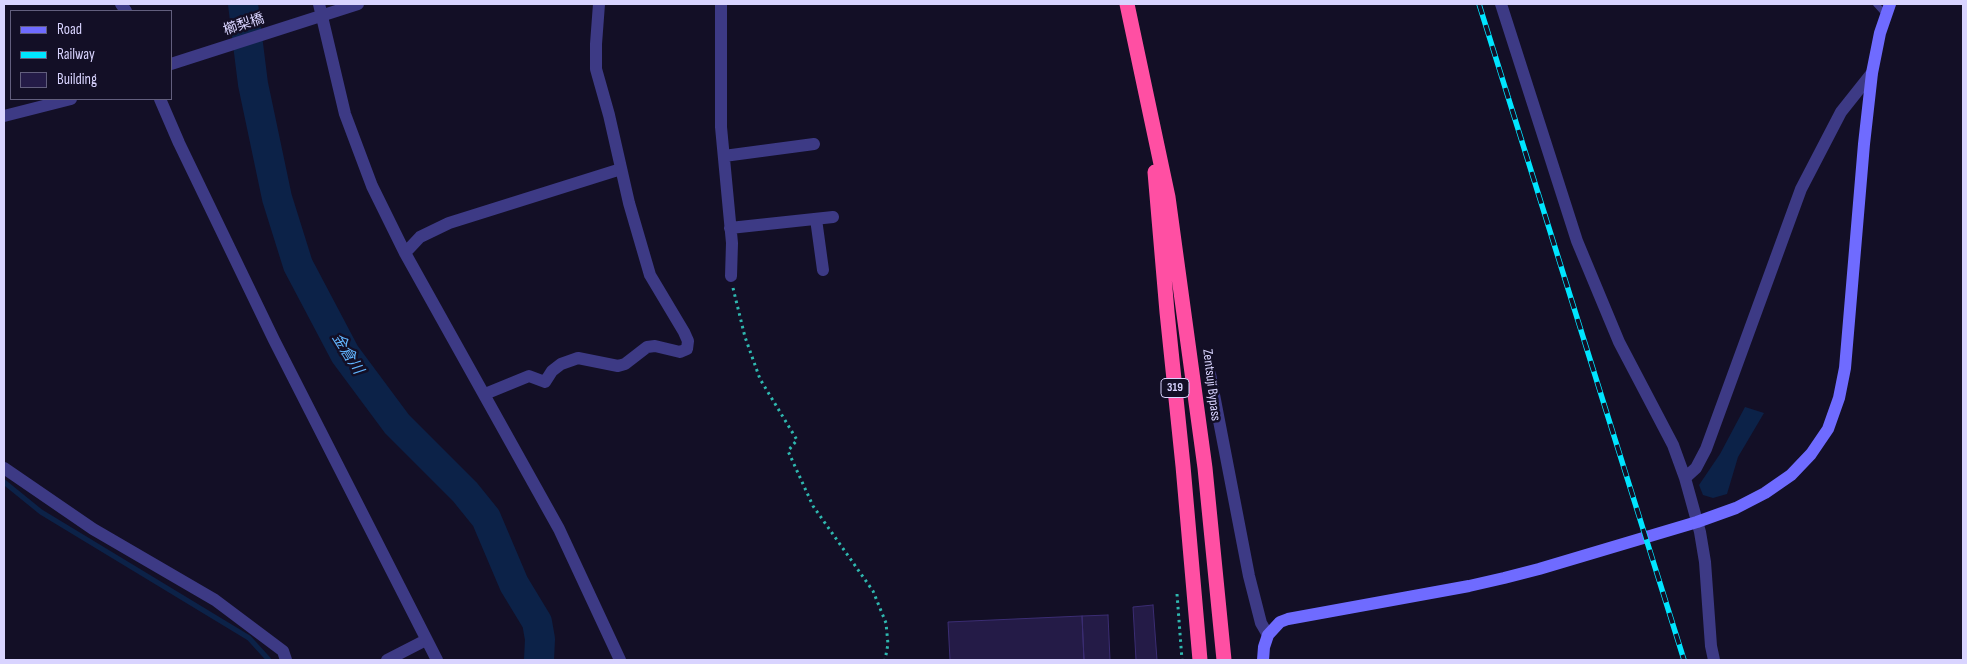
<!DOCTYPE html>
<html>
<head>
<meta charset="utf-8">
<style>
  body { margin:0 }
  #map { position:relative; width:1967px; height:664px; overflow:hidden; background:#130f26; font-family:"Sofia Sans Condensed",sans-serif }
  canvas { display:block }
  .frame { position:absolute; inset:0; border:5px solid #d9d4ff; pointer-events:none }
  .legend { position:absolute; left:10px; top:10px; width:162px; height:90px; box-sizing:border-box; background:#130f26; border:1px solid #625e7d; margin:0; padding:6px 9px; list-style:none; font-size:15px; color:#d9d4ff }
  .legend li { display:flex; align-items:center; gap:10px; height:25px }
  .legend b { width:25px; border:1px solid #625e7d }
</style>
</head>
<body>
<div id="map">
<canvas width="1967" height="664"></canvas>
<div class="frame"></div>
<ul class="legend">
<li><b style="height:6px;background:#6f6bff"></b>Road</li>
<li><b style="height:6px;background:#00e5ff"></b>Railway</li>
<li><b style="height:14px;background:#241b47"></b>Building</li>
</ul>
</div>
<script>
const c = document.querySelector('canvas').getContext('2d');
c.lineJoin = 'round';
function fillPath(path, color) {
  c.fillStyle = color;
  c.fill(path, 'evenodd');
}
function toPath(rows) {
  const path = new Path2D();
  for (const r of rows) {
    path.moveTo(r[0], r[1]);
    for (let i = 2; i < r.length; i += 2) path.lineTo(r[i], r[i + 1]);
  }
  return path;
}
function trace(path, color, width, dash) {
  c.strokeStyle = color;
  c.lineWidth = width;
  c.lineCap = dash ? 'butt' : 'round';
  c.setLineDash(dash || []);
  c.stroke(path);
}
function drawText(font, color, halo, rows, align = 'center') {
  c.font = font + ' "Sofia Sans Condensed","Noto Sans JP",sans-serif';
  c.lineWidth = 5;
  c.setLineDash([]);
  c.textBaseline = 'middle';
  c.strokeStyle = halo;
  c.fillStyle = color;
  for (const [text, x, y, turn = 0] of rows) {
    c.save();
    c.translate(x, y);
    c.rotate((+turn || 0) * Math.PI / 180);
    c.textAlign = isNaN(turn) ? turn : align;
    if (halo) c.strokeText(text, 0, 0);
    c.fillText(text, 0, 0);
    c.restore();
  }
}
fillPath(toPath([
  [1745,407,1764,413,1738,457,1727,494,1713,498,1703,495,1699,485,1720,454]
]), '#0c2248');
trace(toPath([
  [4,482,41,512,249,638,269,660]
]), '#0c2248', 5);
trace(toPath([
  [243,4,253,84,277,198,298,265,345,354,397,424,465,492,486,518,514,584,537,622,540,639,539,660]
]), '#0c2248', 30);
const building = toPath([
  [1153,605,1157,660,1136,660,1133,607,1153,605],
  [1108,615,1110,660,1084,660,1082,616,1108,615],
  [1082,616,1084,660,950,660,948,622,1082,616]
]);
fillPath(building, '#241b47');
trace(building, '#3b2d73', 1);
trace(toPath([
  [733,288,745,337,760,379,797,440,788,451,813,506,873,591,886,623,888,644,885,660],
  [1177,594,1182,660]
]), '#2fb8b0', 3, [2.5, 4]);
trace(toPath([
  [1876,4,1885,14]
]), '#3d3a85', 6);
trace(toPath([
  [121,4,126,11],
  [319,4,345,114,372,186,405,253,559,529,620,660],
  [721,4,721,127,732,243,731,276],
  [1501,4,1577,241,1619,342,1673,445,1685,478,1700,532,1705,562,1711,646,1714,660],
  [171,64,358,4],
  [160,99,179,143,274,340,437,660],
  [4,116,71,99],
  [724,156,814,144],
  [816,219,823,270],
  [730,228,833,217],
  [405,253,420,237,449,223,621,169],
  [1210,374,1249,576,1261,623,1268,635],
  [485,394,529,376,545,382,552,371,561,364,578,358,618,366,625,364,647,347,655,346,680,352,687,349,688,341,684,332,650,275,629,203,609,115,596,69,596,44,599,4],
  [4,468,93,529,215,600,283,651,286,660],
  [1685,478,1696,468,1706,449,1801,189,1841,112,1872,73],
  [387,660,426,640]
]), '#3d3a85', 12);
trace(toPath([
  [1263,660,1264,647,1268,635,1280,622,1288,619,1469,586,1504,578,1539,569,1697,522,1736,508,1765,493,1791,475,1811,454,1828,429,1839,398,1845,368,1864,144,1872,73,1880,33,1890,4]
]), '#6f6bff', 12);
trace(toPath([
  [1127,4,1168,197,1205,468,1224,660],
  [1155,172,1167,312,1183,466,1200,660]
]), '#ff4fa3', 15);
const rail = toPath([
  [1479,4,1684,660]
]);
trace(rail, '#00e5ff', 5.5);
trace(rail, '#130f26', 4, [11]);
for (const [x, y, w] of [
  [1175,388,28]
]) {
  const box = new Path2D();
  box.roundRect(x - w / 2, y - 9.5, w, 19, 4);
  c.fillStyle = '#130f26';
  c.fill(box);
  trace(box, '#d9d4ff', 1);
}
drawText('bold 12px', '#d9d4ff', null, [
  ["319",1175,388]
]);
drawText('14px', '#d9d4ff', '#130f26', [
  ["櫛梨橋",244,25,-18],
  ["Zentsuji Bypass",1211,385,83]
]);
drawText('italic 15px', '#62b6ff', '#130f26', [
  ["金倉川",347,354,58]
]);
</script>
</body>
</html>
